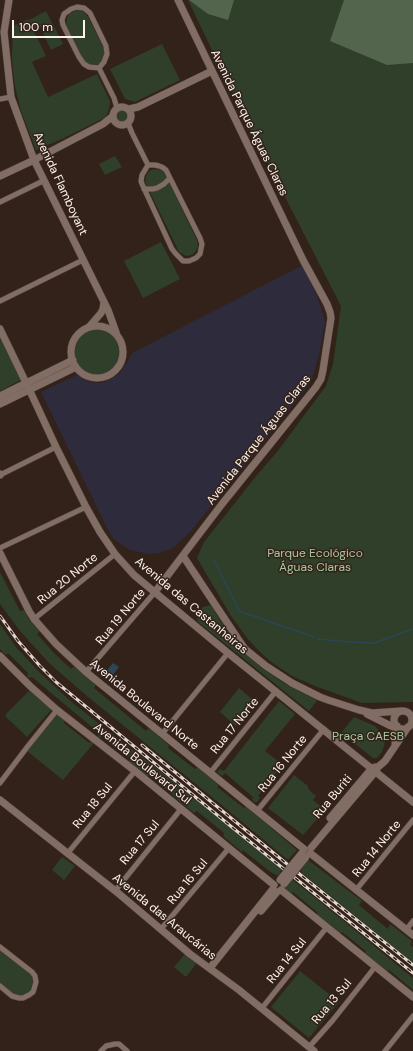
<!DOCTYPE html>
<html>
<head>
<meta charset="utf-8">
<style>
  body { margin:0 }
  #map { position:relative; width:413px; height:1051px; overflow:hidden; background:#33221a; font-family:"DM Sans",sans-serif }
  canvas { display:block }
  .scale { position:absolute; left:12px; top:20px; width:73px; height:18px; box-sizing:border-box; border:2px solid #fef2ed; border-top:0; padding-left:5px; font-size:12px; line-height:14px; white-space:nowrap; color:#fef2ed; -webkit-text-stroke:3px #33221a; paint-order:stroke }
</style>
</head>
<body>
<div id="map">
<canvas width="413" height="1051"></canvas>
<div class="scale">100 m</div>
</div>
<script>
const c = document.querySelector('canvas').getContext('2d');
c.lineJoin = 'round';
function fillPath(path, color) {
  c.fillStyle = color;
  c.fill(path, 'evenodd');
}
function toPath(rows) {
  const path = new Path2D();
  for (const r of rows) {
    if (r.length === 3) {
      path.moveTo(r[0] + r[2], r[1]);
      path.arc(r[0], r[1], r[2], 0, 2 * Math.PI);
      continue;
    }
    path.moveTo(r[0], r[1]);
    for (let i = 2; i < r.length; i += 2) path.lineTo(r[i], r[i + 1]);
  }
  return path;
}
function trace(path, color, width, dash) {
  c.strokeStyle = color;
  c.lineWidth = width;
  c.lineCap = dash ? 'butt' : 'round';
  c.setLineDash(dash || []);
  c.stroke(path);
}
function drawText(font, color, halo, rows, align = 'center') {
  c.font = font + ' "DM Sans",sans-serif';
  c.lineWidth = 3;
  c.setLineDash([]);
  c.textBaseline = 'middle';
  c.strokeStyle = halo;
  c.fillStyle = color;
  for (const [text, x, y, turn = 0] of rows) {
    c.save();
    c.translate(x, y);
    c.rotate((+turn || 0) * Math.PI / 180);
    c.textAlign = isNaN(turn) ? turn : align;
    if (halo) c.strokeText(text, 0, 0);
    c.fillText(text, 0, 0);
    c.restore();
  }
}
fillPath(toPath([
  [303,265,316,293,325,322,319,354,312,379,304,391,191,531,173,548,159,553,150,554,130,550,122,545,113,538,106,526,41,392,77,375,89,382,101,383,108,381,119,374,127,363,132,353]
]), '#2e2b3c');
fillPath(toPath([
  [188,0,413,0,413,702,362,703,315,686,292,676,270,661,259,651,248,639,231,616,197,558,204,542,257,475,277,452,326,386,333,364,341,306,245,119],
  [77,10,80,10,84,12,88,17,105,51,105,55,103,60,99,64,93,66,89,65,85,63,81,57,66,25,67,17,69,14],
  [46,11,63,44,51,50,40,26,34,29,29,20],
  [28,19,46,56,32,62,48,97,97,74,110,101,110,105,107,115,104,118,62,139,36,150,21,111,15,86,13,71,12,56,13,26],
  [162,44,180,80,135,102,125,99,110,69],
  [124,116,8],
  [115,156,122,167,105,175,99,164],
  [154,169,161,170,165,174,197,240,198,247,196,251,192,255,186,256,179,252,145,182,146,176,149,171],
  [161,242,180,279,143,298,124,261],
  [97,353,25],
  [0,338,21,380,0,391],
  [0,572,20,611,24,610,30,621,40,631,37,634,54,653,71,669,74,666,96,685,94,688,146,731,149,728,169,745,168,748,195,769,197,767,219,785,217,787,244,808,246,806,297,850,288,860,218,802,88,697,49,663,20,631,0,604],
  [211,605,219,619,244,653,262,668,285,684,303,693,318,699,309,711,198,622,197,615,203,607],
  [0,624,16,647,40,673,74,704,226,823,282,869,278,876,269,871,243,850,242,852,223,836,224,833,197,811,194,813,174,797,174,796,149,775,147,777,129,761,130,758,102,736,100,738,98,736,99,733,32,677,29,678,27,676,28,673,8,653,6,655,0,649],
  [239,688,253,700,256,697,258,699,236,726,220,712],
  [29,691,33,692,52,709,27,737,6,717,6,714],
  [279,701,295,714,265,751,283,765,258,796,260,798,257,802,254,802,252,800,253,797,225,773,222,776,217,772,220,769,224,771],
  [57,713,65,719,64,723,89,743,91,741,94,743,63,780,27,751],
  [354,717,375,726,381,733,385,740,384,746,382,752,377,758,373,758,341,733],
  [294,775,308,786,308,789,316,796,313,800,325,810,303,835,268,808],
  [62,857,75,866,64,880,52,870],
  [308,860,362,901,359,905,388,929,390,924,412,941,410,945,413,947,413,963,302,873,301,870],
  [291,880,293,880,339,917,413,978,413,990,389,970,387,972,364,954,366,951,342,932,340,934,316,915,318,913,293,892,290,895,285,889,285,886],
  [0,947,35,976,33,992,19,998,0,986],
  [184,955,186,955,195,961,196,964,186,977,174,967],
  [300,971,339,1002,309,1038,271,1007]
]), '#2f3f29');
fillPath(toPath([
  [189,0,234,0,228,20,208,14],
  [344,0,413,0,413,63,387,65,330,41]
]), '#54654e');
fillPath(toPath([
  [113,663,119,667,109,680,103,675]
]), '#2c4656');
trace(toPath([
  [214,560,239,611,314,637],
  [318,639,349,642,374,643,413,629]
]), '#2c4656', 1.5);
const street = toPath([
  [77,7,84,8,90,13,106,46,107,54,104,62,99,68,89,67,84,64,79,57,63,25,62,20,64,14,71,9,77,7],
  [99,68,114,98,117,108],
  [0,99,11,97],
  [128,123,132,133,148,165],
  [148,165,155,165,159,166,162,167,166,170,200,238,202,244,200,254,196,258,189,261,183,261,176,254,172,249,142,184,141,181,142,175,148,165],
  [144,189,153,189,157,188,164,184,170,178],
  [0,202,43,181],
  [0,301,83,260],
  [0,475,56,447],
  [0,548,86,507],
  [34,619,115,554],
  [86,672,155,592],
  [162,734,228,653],
  [210,773,276,691],
  [0,783,28,746,57,710],
  [257,811,324,729],
  [67,854,135,771],
  [356,890,413,820],
  [115,891,181,809],
  [161,929,229,848],
  [406,930,413,921],
  [0,947,32,972,35,976,36,982,34,989,33,992,29,995,23,998,19,998,12,996,0,986],
  [262,1008,327,927],
  [309,1047,333,1020,375,967],
  [101,1051,106,1046,115,1044,119,1044,127,1051],
  [385,1051,413,1016]
]);
const secondary = toPath([
  [9,0,4,32,11,97,34,160,108,310,117,335],
  [122,116,9],
  [129,109,138,107,212,71],
  [0,176,34,160,103,124,113,116],
  [97,352,26],
  [89,327,101,313,103,309,104,302],
  [0,329,29,389,56,447,86,507,100,532,115,554,134,575,228,653,413,802],
  [0,396,73,360],
  [0,404,76,367],
  [0,474,0,475],
  [0,553,29,611,34,619,56,644,86,672,304,849],
  [183,556,238,639,245,649,266,666,292,683,320,697,328,700,359,710,372,713,401,711],
  [155,592,222,504,316,387,321,379,323,370,331,318,330,312,327,304,303,260,178,0],
  [0,656,30,686,57,710,135,771,274,885],
  [403,720,9],
  [367,714,391,726,395,727,397,726],
  [395,746,396,730,397,726],
  [0,800,118,893,190,954,239,990,314,1051],
  [330,818,372,768,376,767],
  [311,848,376,771,378,767,385,761,408,727],
  [310,853,413,935],
  [281,890,413,997],
  [261,911,277,892],
  [210,968,273,889]
]);
trace(street, '#4c3e38', 6);
trace(secondary, '#4c3e38', 8);
trace(street, '#816d64', 5);
trace(secondary, '#816d64', 7);
const rail = toPath([
  [0,616,18,641,40,666,56,682,233,828,413,973],
  [142,745,287,864,413,965]
]);
trace(rail, '#e3d6d1', 3);
trace(rail, '#33221a', 1.5, [4.5]);
const secondaryBridge = toPath([
  [280,880,302,853],
  [284,884,306,857]
]);
trace(secondaryBridge, '#4c3e38', 8, []);
trace(secondaryBridge, '#816d64', 7);
drawText('12px', '#fef2ed', '#33221a', [
  ["Avenida Parque Águas Claras",249,123,64],
  ["Avenida Flamboyant",60,184,65],
  ["Avenida Parque Águas Claras",259,440,-52],
  ["Rua 20 Norte",68,579,-39],
  ["Avenida das Castanheiras",191,606,40],
  ["Rua 19 Norte",121,617,-50],
  ["Avenida Boulevard Norte",144,705,39],
  ["Rua 17 Norte",235,726,-51],
  ["Avenida Boulevard Sul",142,764,39],
  ["Rua 16 Norte",283,764,-51],
  ["Rua Buriti",333,797,-50],
  ["Rua 18 Sul",93,806,-51],
  ["Rua 17 Sul",140,843,-50],
  ["Rua 14 Norte",377,849,-51],
  ["Rua 16 Sul",188,882,-50],
  ["Avenida das Araucárias",164,917,39],
  ["Rua 14 Sul",287,961,-51],
  ["Rua 13 Sul",332,1002,-50]
]);
drawText('12px', '#a8ca9d', '#33221a', [
  ["Parque Ecológico",315,554],
  ["Águas Claras",315,568],
  ["Praça CAESB",368,737]
]);
</script>
</body>
</html>
